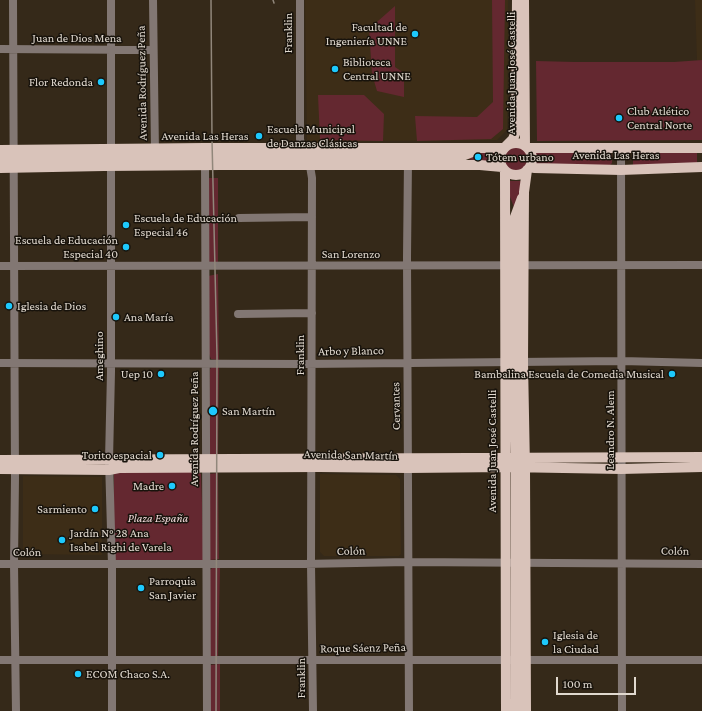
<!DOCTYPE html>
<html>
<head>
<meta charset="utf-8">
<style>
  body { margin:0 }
  #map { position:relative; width:702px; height:711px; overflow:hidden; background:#352919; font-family:"Crimson Pro",serif }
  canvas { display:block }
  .scale { position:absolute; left:556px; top:677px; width:80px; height:18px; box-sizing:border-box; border:2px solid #e1d9cf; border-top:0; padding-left:5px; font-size:12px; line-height:14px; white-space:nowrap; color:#e1d9cf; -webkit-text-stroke:3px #18130c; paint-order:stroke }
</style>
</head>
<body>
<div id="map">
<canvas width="702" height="711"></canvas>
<div class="scale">100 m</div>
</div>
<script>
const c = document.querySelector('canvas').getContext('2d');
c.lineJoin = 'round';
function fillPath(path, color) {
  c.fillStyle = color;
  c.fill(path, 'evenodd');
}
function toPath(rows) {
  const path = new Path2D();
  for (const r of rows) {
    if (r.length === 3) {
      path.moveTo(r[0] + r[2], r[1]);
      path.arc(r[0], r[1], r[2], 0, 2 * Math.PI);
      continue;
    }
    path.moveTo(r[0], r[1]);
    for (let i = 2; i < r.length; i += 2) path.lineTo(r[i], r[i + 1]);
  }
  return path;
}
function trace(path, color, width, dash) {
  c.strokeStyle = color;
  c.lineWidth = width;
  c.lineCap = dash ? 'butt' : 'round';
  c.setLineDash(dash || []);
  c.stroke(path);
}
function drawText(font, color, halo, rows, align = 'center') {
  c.font = font + ' "Crimson Pro",serif';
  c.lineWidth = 3;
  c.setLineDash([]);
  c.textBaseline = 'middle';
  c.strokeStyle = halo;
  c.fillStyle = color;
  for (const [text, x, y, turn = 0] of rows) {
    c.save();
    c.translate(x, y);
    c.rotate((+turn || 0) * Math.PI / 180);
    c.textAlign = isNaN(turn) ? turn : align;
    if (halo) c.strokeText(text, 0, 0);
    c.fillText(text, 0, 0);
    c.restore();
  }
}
fillPath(toPath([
  [305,0,508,0,507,130,497,140,373,141,310,143,307,140],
  [695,0,702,0,702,60,697,60],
  [320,474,396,475,400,479,401,554,399,556,324,556,320,552],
  [23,476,102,477,102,555,23,554]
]), '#3d2d17');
fillPath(toPath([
  [492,0,505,0,503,129,491,139,417,141,415,116,477,117,493,102],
  [395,6,395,67,404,73,404,97,377,91,372,74,369,29],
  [702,60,702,140,537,141,536,61,575,62,674,62],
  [318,95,364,95,384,114,383,141,320,140],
  [516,159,14],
  [536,151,608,151,612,155,612,163,609,166,535,166],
  [483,152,495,153,494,163,480,163,467,158],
  [697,152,697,164,633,165,633,153],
  [209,178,218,178,218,263,211,264,208,260],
  [509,181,521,181,520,194,515,210,509,194],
  [218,274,219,360,211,359,209,354,208,276],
  [219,366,218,456,211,456,208,451,210,369,212,367],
  [117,472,198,472,201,474,204,559,202,562,117,562,114,558,114,473],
  [218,473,219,559,210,560,208,474],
  [220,567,218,657,212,658,210,655,210,570,212,568],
  [220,664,220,711,209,711,210,665]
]), '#642830');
trace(toPath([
  [13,0,15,477,14,564,16,711],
  [111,0,111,372,109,460,112,565,112,711],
  [153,0,155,153],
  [300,0,300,139,302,148,310,166,312,178,311,564,313,711],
  [0,49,153,50],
  [621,149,622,711],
  [205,160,207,711],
  [408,160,407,257,409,711],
  [239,218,312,217],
  [0,266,702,265],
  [238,314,312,313],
  [0,363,304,364,622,361,702,363],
  [0,564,304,564,408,562,702,564],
  [0,660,702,660]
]), '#827773', 8);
trace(toPath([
  [524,0,525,146],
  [516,159,16],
  [506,146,513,139,516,131,517,0],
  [528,148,702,148],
  [0,150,205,148,503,148],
  [0,159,217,157,413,157,462,156,477,150],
  [530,167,534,168,621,170,702,167],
  [0,168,104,166,221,165,480,165,502,167],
  [505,172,506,711],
  [0,460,702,457],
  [0,469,109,470,119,468,320,467,408,468,506,467,621,469,702,467],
  [516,711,516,467,514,362,515,217,522,198],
  [526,711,525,468,523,362,524,192,527,170]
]), '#d9c3ba', 10);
trace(toPath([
  [211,0,212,140,217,356,216,711],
  [273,0,274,3]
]), '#91877b', 1.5);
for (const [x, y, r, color] of [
  [415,34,4,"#1dc9fd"],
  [335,69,4,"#1dc9fd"],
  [101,82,4,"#1dc9fd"],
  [619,118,4,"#1dc9fd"],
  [259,136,4,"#1dc9fd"],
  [478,157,4,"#1dc9fd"],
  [126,225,4,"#1dc9fd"],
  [126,247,4,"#1dc9fd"],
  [9,306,4,"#1dc9fd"],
  [116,317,4,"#1dc9fd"],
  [161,374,4,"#1dc9fd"],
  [672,374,4,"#1dc9fd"],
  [213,411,5,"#1dc9fd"],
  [160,455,4,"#1dc9fd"],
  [172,486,4,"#1dc9fd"],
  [95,509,4,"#1dc9fd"],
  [62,540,4,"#1dc9fd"],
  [141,588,4,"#1dc9fd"],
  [545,642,4,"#1dc9fd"],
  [78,674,4,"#1dc9fd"]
]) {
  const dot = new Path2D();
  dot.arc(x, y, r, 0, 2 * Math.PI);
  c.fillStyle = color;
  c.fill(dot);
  trace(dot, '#18130c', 1.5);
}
drawText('12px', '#e1d9cf', '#18130c', [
  ["Facultad de",407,27,"right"],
  ["Ingeniería UNNE",407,41,"right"],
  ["Biblioteca",343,62],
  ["Central UNNE",343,76],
  ["Flor Redonda",93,82,"right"],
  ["Club Atlético",627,111],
  ["Central Norte",627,125],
  ["Escuela Municipal",267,129],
  ["de Danzas Clásicas",267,143],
  ["Tótem urbano",486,157],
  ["Escuela de Educación",134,218],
  ["Especial 46",134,232],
  ["Escuela de Educación",118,240,"right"],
  ["Especial 40",118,254,"right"],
  ["Iglesia de Dios",17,306],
  ["Ana María",124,317],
  ["Uep 10",153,374,"right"],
  ["Bambalina Escuela de Comedia Musical",664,374,"right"],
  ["San Martín",222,411],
  ["Torito espacial",152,455,"right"],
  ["Madre",164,486,"right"],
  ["Sarmiento",87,509,"right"],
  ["Jardín N° 28 Ana",70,533],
  ["Isabel Righi de Varela",70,547],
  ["Parroquia",149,581],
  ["San Javier",149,595],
  ["Iglesia de",553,635],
  ["la Ciudad",553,649],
  ["ECOM Chaco S.A.",86,674]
], 'left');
drawText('12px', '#e1d9cf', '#18130c', [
  ["Franklin",288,33,-90],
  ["Juan de Dios Mena",77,38],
  ["Avenida Juan José Castelli",511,73,-90],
  ["Avenida Rodríguez Peña",142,83,-91],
  ["Avenida Las Heras",205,136],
  ["Avenida Las Heras",616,155],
  ["San Lorenzo",351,254],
  ["Arbo y Blanco",351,351,-1],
  ["Franklin",300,355,-90],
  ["Ameghino",99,356,-90],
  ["Cervantes",396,406,-91],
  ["Avenida Rodríguez Peña",194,429,-90],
  ["Leandro N. Alem",610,430,-90],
  ["Avenida Juan José Castelli",492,451,-90],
  ["Avenida San Martín",351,455,1],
  ["Colón",351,551,-1],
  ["Colón",675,551,1],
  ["Colón",27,552],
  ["Roque Sáenz Peña",363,648,-1],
  ["Franklin",301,678,-90]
]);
drawText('italic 12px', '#f2dadb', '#18130c', [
  ["Plaza España",158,518]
]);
</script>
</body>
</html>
